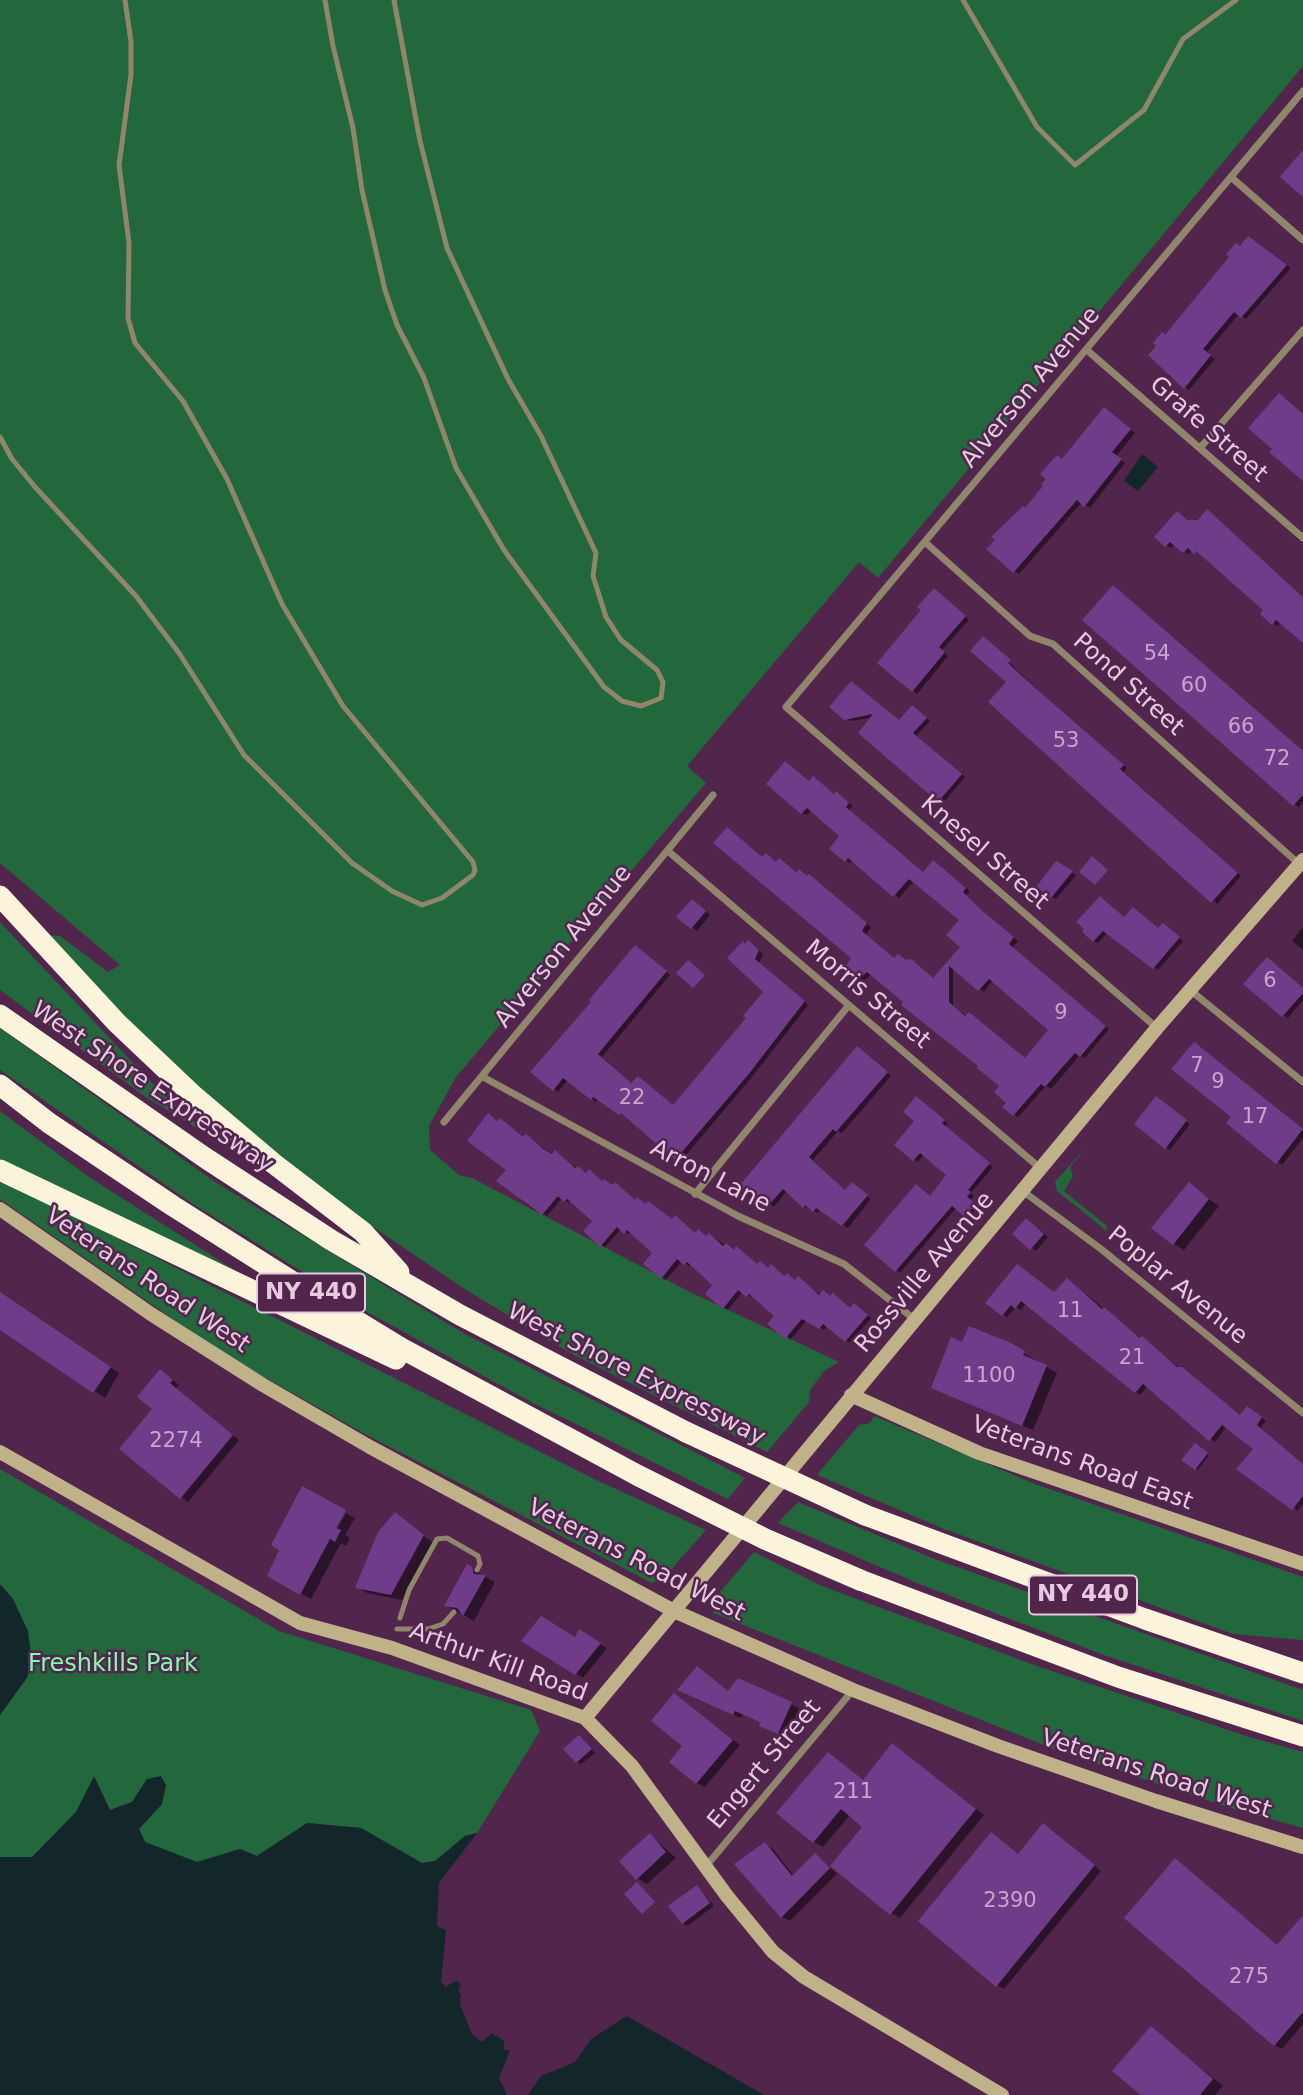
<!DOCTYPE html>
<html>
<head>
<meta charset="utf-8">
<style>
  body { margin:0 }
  canvas { display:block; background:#51254c }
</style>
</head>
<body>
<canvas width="1303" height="2095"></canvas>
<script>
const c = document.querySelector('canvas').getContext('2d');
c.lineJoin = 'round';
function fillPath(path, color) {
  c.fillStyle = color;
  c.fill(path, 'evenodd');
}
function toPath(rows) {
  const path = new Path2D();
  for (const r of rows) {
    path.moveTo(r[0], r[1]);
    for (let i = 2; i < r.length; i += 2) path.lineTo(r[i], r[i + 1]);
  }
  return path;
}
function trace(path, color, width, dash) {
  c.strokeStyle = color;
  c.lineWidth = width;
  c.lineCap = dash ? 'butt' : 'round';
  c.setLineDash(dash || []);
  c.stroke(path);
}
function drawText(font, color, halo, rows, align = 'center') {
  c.font = font + ' "DejaVu Sans",sans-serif';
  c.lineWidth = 5;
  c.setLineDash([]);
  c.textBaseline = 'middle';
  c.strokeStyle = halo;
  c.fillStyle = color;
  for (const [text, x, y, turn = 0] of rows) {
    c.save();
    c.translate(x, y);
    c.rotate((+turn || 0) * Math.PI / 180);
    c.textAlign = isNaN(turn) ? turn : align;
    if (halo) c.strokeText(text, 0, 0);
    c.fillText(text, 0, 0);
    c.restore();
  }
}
fillPath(toPath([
  [0,0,1303,0,1303,66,878,578,859,562,687,766,706,783,456,1077,429,1126,430,1150,459,1175,472,1178,692,1293,839,1362,824,1371,810,1390,809,1402,767,1452,572,1354,463,1288,341,1205,218,1107,115,1011,42,935,60,936,108,972,120,965,0,863],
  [0,922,152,1083,207,1134,147,1098,0,990],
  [0,1028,212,1180,463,1333,745,1478,728,1499,531,1402,369,1313,193,1204,0,1070],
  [0,1111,89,1177,267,1291,0,1159],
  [1088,1145,1070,1167,1073,1176,1064,1191,1107,1226,1107,1231,1057,1191,1055,1182],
  [0,1179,594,1479,706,1530,666,1575,652,1583,363,1433,222,1353,0,1199],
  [874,1416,1035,1484,1303,1577,1303,1640,1233,1634,944,1529,817,1475,859,1425,870,1423],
  [0,1469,279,1631,531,1710,540,1731,477,1833,465,1836,435,1861,422,1863,361,1828,308,1823,257,1856,240,1849,197,1862,144,1842,139,1829,162,1804,147,1779,132,1802,110,1810,94,1777,76,1812,32,1858,0,1857],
  [798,1502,932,1558,1303,1690,1303,1721,1101,1654,917,1583,778,1523],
  [754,1552,822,1586,1037,1666,1249,1737,1303,1752,1303,1828,1237,1810,1059,1751,713,1613,715,1598]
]), '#23683c');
fillPath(toPath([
  [1142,454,1158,467,1138,491,1124,481],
  [0,1584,13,1599,28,1631,32,1662,27,1678,0,1715],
  [94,1776,110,1810,132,1802,147,1779,161,1776,166,1785,162,1804,139,1829,145,1842,197,1862,240,1849,257,1856,307,1823,361,1828,422,1863,435,1861,465,1836,477,1833,439,1883,437,1926,446,1930,441,1981,445,1987,456,1981,461,1984,458,1990,461,1995,460,2004,472,2034,482,2042,492,2033,504,2041,504,2049,510,2051,499,2078,507,2095,0,2095,0,1857,32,1857,76,1812],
  [627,2016,764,2095,528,2095,541,2076,575,2062,591,2039]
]), '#13272b');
fillPath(toPath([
  [1253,241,1291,268,1246,319,1239,314,1206,353,1215,359,1189,390,1169,376,1166,336,1231,256],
  [1108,412,1135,433,1116,456,1125,463,1090,508,1082,502,1019,574,989,549,1002,528,1005,529,1046,486,1063,461],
  [1212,514,1303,597,1303,641,1281,622,1277,626,1273,623,1266,610,1201,553,1192,550,1189,554,1175,544,1171,548,1166,545,1188,521,1199,522],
  [939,593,969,620,942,650,948,656,917,694,913,691],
  [988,641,1039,692,1127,768,1124,772,1241,876,1217,904,1008,682],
  [851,684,900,721,917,710,930,721,916,736,965,777,943,803,874,717,850,721,845,718],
  [1303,752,1303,802,1299,807,1294,804],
  [809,782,840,796,853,806,849,810,924,874,938,865,970,891,966,896,985,914,1018,941,1012,948,1109,1029,1085,1058,1080,1055,1051,1089,1046,1086,1018,1117,1014,1114,1002,1086,981,1066,872,974,862,982,858,979,853,958,763,858,814,879,871,927,866,935,895,960,934,980,963,946,961,920,914,881,899,898,853,860,850,863,846,860,841,836,811,810,807,815,802,813],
  [953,968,984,992,993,980,1051,1030,1026,1059,953,1006],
  [1056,863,1076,875,1056,899,1052,897],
  [1105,900,1125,919,1159,930,1168,928,1183,941,1158,970,1108,932,1098,943,1094,941],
  [697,904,710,915,697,931,679,917],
  [1303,927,1303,950,1292,941],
  [746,945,753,945,763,954,759,963,808,1005,752,1077,681,1161,625,1115,598,1099,596,1102,592,1099,568,1080,558,1092,554,1089,640,950,670,975,602,1057,632,1085,674,1107,748,1018,766,992],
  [1303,988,1303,1000,1288,1018,1283,1015],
  [1198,1046,1303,1130,1303,1138,1282,1165,1234,1117],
  [862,1051,891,1076,842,1133,838,1131,813,1160,846,1191,856,1187,871,1199,848,1228,821,1210,818,1213,804,1206,787,1191,774,1207,743,1185],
  [921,1100,948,1124,945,1127,993,1167,971,1193,974,1196,970,1201,978,1207,970,1217,956,1208,900,1273,896,1270,931,1198,949,1175,924,1154,918,1162,914,1159],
  [1161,1101,1190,1124,1170,1150,1166,1147],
  [498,1123,696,1234,713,1237,758,1266,796,1281,851,1310,858,1308,871,1318,849,1343,828,1325,824,1330,807,1320,790,1340,776,1316,753,1295,751,1297,743,1291,728,1310,724,1308,715,1285,691,1264,689,1266,682,1261,666,1280,662,1278,654,1253,631,1232,629,1234,621,1229,605,1247,601,1245,594,1220,571,1200,569,1203,562,1198,547,1216,532,1209,499,1181,508,1169],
  [1189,1185,1219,1206,1184,1250,1174,1244],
  [1031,1223,1048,1237,1036,1251,1014,1234],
  [1068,1280,1241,1417,1252,1410,1266,1421,1260,1428,1303,1464,1303,1504,1297,1511,1255,1448,1227,1426,1215,1442,1148,1386,1140,1395,1136,1392,1026,1303,1021,1310,1016,1307,1007,1317,987,1303,1055,1294],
  [0,1293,119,1373,105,1398,0,1328],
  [963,1344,1008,1344,1057,1373,1033,1430,933,1387],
  [168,1376,179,1385,176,1388,239,1440,188,1502,122,1449,155,1409],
  [1196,1446,1209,1455,1198,1470,1184,1459],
  [346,1513,355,1518,345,1535,350,1538,346,1546,341,1543,311,1599,269,1576,281,1549,333,1536],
  [396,1514,433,1543,402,1600,367,1593,357,1587],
  [468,1567,495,1582,474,1621,446,1605],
  [580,1632,607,1648,583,1678,523,1640,575,1639],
  [698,1668,729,1692,738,1681,799,1708,786,1737,768,1729,762,1722,743,1714,741,1718,686,1694],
  [675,1695,740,1745,705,1787,697,1783,684,1746],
  [579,1737,595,1753,581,1764,577,1762],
  [902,1751,984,1815,900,1918,891,1913,865,1826,850,1815,823,1847,814,1842,828,1754,864,1781],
  [1051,1829,1101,1871,1004,1989,997,1985,1019,1855],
  [650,1835,676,1858,647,1884,637,1878],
  [765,1844,773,1849,794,1876,816,1855,837,1874,790,1921,782,1917],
  [697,1887,714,1906,687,1926,683,1923],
  [1303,1917,1303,2024,1282,2049,1275,2045],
  [1151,2028,1223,2086,1215,2095,1144,2095]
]), '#0007');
fillPath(toPath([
  [1303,150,1303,197,1280,177],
  [1248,236,1287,265,1241,318,1234,312,1203,349,1211,355,1184,389,1148,355,1156,346,1153,343,1162,332,1165,335,1229,257,1226,254,1236,243,1240,246],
  [1279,393,1303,414,1303,481,1269,452,1272,449,1248,428],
  [1104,407,1131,429,1112,452,1122,459,1084,507,1077,500,1013,573,986,549,995,540,991,537,1023,506,1025,508,1043,486,1041,484,1046,479,1040,474,1057,455,1062,459],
  [1207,509,1303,597,1303,643,1276,620,1272,625,1260,614,1263,610,1196,551,1194,554,1188,548,1183,553,1170,542,1165,547,1154,537,1177,511,1187,520,1198,520],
  [1113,585,1303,751,1303,795,1293,806,1082,620],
  [934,588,966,616,939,647,945,652,912,692,877,663,921,610,917,607],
  [983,636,1011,660,1008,663,1034,687,1124,765,1120,769,1238,873,1211,903,988,702,1006,682,970,651],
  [851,681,899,720,912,705,927,718,913,733,962,774,938,802,858,733,873,714,844,720,829,707],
  [785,761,809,781,813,776,834,794,836,791,849,803,846,807,923,872,933,860,966,888,963,892,980,909,1014,937,1009,944,1106,1026,1080,1057,1075,1053,1045,1087,1041,1084,1013,1116,1002,1107,1006,1103,994,1092,999,1086,977,1068,978,1066,901,1005,903,1002,867,972,857,980,844,970,851,958,713,843,727,827,762,857,766,853,776,862,779,858,796,872,799,869,807,876,809,874,867,923,862,931,894,958,898,954,906,960,911,959,933,978,960,947,946,935,959,920,909,879,893,897,848,858,845,862,829,849,839,836,807,808,801,814,766,784],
  [949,966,978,991,989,979,1048,1030,1025,1058,969,1012,965,1016,949,1002],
  [1092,856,1108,870,1095,885,1079,872],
  [1056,861,1073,871,1051,898,1036,887],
  [1100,896,1124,917,1133,907,1158,928,1163,923,1180,937,1153,969,1103,931,1093,942,1082,932,1084,929,1076,922],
  [692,899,706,911,691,929,676,917],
  [748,940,759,950,755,959,805,1001,748,1075,675,1160,621,1113,619,1115,593,1097,591,1100,563,1078,553,1091,530,1072,591,1002,589,1000,635,945,667,971,598,1054,631,1083,638,1076,673,1105,746,1018,743,1016,763,992,727,958,743,941,745,944],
  [1267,957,1303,988,1303,993,1282,1017,1243,984],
  [688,960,705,975,693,988,676,973],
  [1194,1042,1303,1129,1276,1164,1226,1123,1231,1117,1171,1069],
  [857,1046,888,1072,836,1132,833,1129,809,1157,845,1190,852,1182,868,1195,842,1226,816,1208,813,1212,805,1205,803,1208,783,1189,768,1206,760,1199,759,1201,740,1185],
  [916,1096,945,1120,942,1123,990,1163,968,1190,971,1192,967,1197,975,1203,965,1217,952,1206,895,1272,864,1245,916,1184,930,1196,946,1175,920,1153,913,1161,894,1145,914,1121,903,1112],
  [1156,1096,1187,1120,1165,1149,1134,1124],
  [488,1113,497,1121,500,1118,523,1137,526,1134,543,1149,552,1154,555,1150,575,1168,578,1166,586,1173,589,1169,602,1181,604,1179,612,1185,615,1182,635,1200,637,1197,645,1204,648,1201,672,1219,675,1215,695,1233,698,1229,706,1236,709,1233,723,1246,726,1243,734,1250,736,1246,757,1264,760,1261,768,1268,771,1264,784,1276,787,1273,795,1280,798,1276,819,1295,823,1290,830,1296,833,1293,850,1308,854,1303,868,1315,845,1342,823,1324,819,1329,802,1319,785,1339,767,1324,774,1316,749,1294,746,1297,738,1290,723,1309,705,1294,712,1285,687,1262,684,1265,677,1259,661,1279,643,1264,652,1253,627,1230,624,1234,617,1227,600,1247,583,1231,592,1221,567,1199,564,1202,558,1196,542,1215,496,1181,506,1170,467,1141],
  [1189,1182,1209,1199,1173,1245,1151,1228],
  [1026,1218,1044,1234,1030,1250,1012,1234],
  [1017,1264,1054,1292,1067,1278,1102,1309,1104,1307,1140,1338,1142,1336,1177,1367,1182,1367,1240,1415,1247,1406,1262,1417,1257,1425,1303,1464,1303,1496,1292,1510,1236,1469,1253,1449,1222,1425,1209,1441,1143,1384,1135,1393,1021,1301,1015,1309,1011,1305,1002,1316,985,1303],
  [0,1292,111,1367,93,1393,0,1330],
  [969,1326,1011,1343,1025,1351,1023,1355,1047,1365,1022,1426,931,1388,951,1337,962,1342],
  [160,1369,173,1380,170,1383,233,1435,180,1499,119,1449,152,1409,137,1397],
  [1195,1443,1208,1453,1195,1470,1181,1460],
  [302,1486,346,1510,336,1528,341,1530,335,1542,330,1539,300,1595,267,1576,279,1550,271,1545],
  [395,1512,424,1535,391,1595,355,1588,378,1532],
  [467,1564,472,1567,474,1574,486,1575,463,1616,457,1608,444,1606],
  [541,1616,575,1637,579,1629,601,1643,575,1675,521,1641],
  [697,1666,728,1691,738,1678,792,1702,778,1734,759,1726,760,1722,735,1711,733,1715,677,1690],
  [674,1693,733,1740,696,1784,669,1762,682,1746,651,1721],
  [579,1735,592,1749,576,1763,563,1749],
  [892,1743,976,1809,890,1915,830,1866,862,1827,841,1809,813,1843,776,1813,828,1752,863,1780],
  [1043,1823,1095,1865,996,1987,918,1921,991,1832,1018,1854],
  [650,1833,666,1852,636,1880,619,1861],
  [765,1842,792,1876,815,1853,830,1868,781,1918,734,1864],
  [1175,1858,1277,1945,1303,1915,1303,2012,1274,2046,1124,1918],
  [637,1882,655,1902,642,1914,624,1894],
  [697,1885,710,1903,682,1924,668,1906],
  [1151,2026,1213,2079,1200,2095,1141,2095,1112,2071]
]), '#6f3c8a');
trace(toPath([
  [325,0,333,46,353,128,362,190,385,290,397,325,424,378,456,468,504,550,604,687,622,701,641,706,661,698,663,682,657,670,621,640,606,617,593,576,596,553,541,436,508,379,447,248,420,141,394,0],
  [963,0,1037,127,1075,165,1144,110,1183,39,1236,0],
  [0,437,12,459,35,487,136,596,179,653,244,755,352,863,392,891,422,905,442,898,473,875,475,870,473,862,343,706,282,604,227,479,183,401,135,343,128,318,129,243,119,165,131,75,131,42,125,0],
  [400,1618,409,1590,437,1539,447,1538,478,1556,480,1564,477,1570],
  [397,1629,428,1629,443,1624,454,1612]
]), '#8f866c', 5);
trace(toPath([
  [1231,177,1303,240],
  [1088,351,1303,538],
  [1200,448,1303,330],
  [926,543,1030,636,1053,644,1299,864],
  [668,851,1040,1168],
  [1190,990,1303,1082],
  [1157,1028,786,707,1303,91],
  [483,1077,738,1216,844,1264,914,1319],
  [444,1122,713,795],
  [1024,1192,1101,1249,1303,1413],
  [695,1194,849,1005],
  [707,1865,853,1690]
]), '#8f866c', 7);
trace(toPath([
  [0,1209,151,1314,263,1385,370,1447,674,1611,853,1690,998,1746,1156,1801,1303,1847],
  [851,1395,979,1453,1303,1564],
  [0,1452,300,1623,392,1648,585,1718,632,1766,727,1896,773,1952,804,1977,1002,2095],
  [585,1718,1157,1028,1303,860]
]), '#c0b288', 14);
trace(toPath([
  [0,896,117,1023,194,1096,273,1163,363,1232,399,1272],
  [0,1015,204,1157,331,1240,460,1315,686,1432],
  [0,1085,49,1123,173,1206,301,1287,401,1348,639,1476],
  [0,1170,396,1359],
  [865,1515,1145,1619,1303,1673],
  [860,1580,1118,1677,1303,1736]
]), '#fbf3da', 21);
trace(toPath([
  [686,1432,865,1515],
  [639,1476,765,1539,860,1580]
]), '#fbf3da', 21);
drawText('21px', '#c8a6ca', null, [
  ["54",1157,655],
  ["60",1194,687],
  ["66",1241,728],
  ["53",1066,742],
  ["72",1277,760],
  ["6",1270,982],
  ["9",1061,1014],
  ["7",1197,1067],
  ["9",1218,1083],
  ["22",632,1099],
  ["17",1255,1118],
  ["11",1070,1312],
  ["21",1132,1359],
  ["1100",989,1377],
  ["2274",176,1442],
  ["211",853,1793],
  ["2390",1010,1902],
  ["275",1249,1978]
]);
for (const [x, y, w] of [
  [311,1293,108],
  [1083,1595,108]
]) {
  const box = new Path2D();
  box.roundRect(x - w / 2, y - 19.5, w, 39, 5);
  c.fillStyle = '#51254c';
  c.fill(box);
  trace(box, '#e6cae0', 2);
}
drawText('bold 23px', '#e6cae0', null, [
  ["NY 440",311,1293],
  ["NY 440",1083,1595]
]);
drawText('24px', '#e6cae0', '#51254c', [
  ["Alverson Avenue",1031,388,-50],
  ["Grafe Street",1208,430,41],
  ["Pond Street",1128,685,42],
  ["Knesel Street",984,853,41],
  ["Alverson Avenue",564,947,-51],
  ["Morris Street",867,995,40],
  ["West Shore Expressway",152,1088,34],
  ["Arron Lane",710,1177,27],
  ["Rossville Avenue",925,1273,-50],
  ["Veterans Road West",147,1281,34],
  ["Poplar Avenue",1177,1286,39],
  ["West Shore Expressway",636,1375,27],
  ["Veterans Road East",1082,1464,20],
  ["Veterans Road West",636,1561,27],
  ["Arthur Kill Road",498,1663,20],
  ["Engert Street",765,1765,-50],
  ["Veterans Road West",1156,1775,18]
]);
drawText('24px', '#81fda8', '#51254c', [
  ["Freshkills Park",113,1665]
]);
</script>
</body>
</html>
